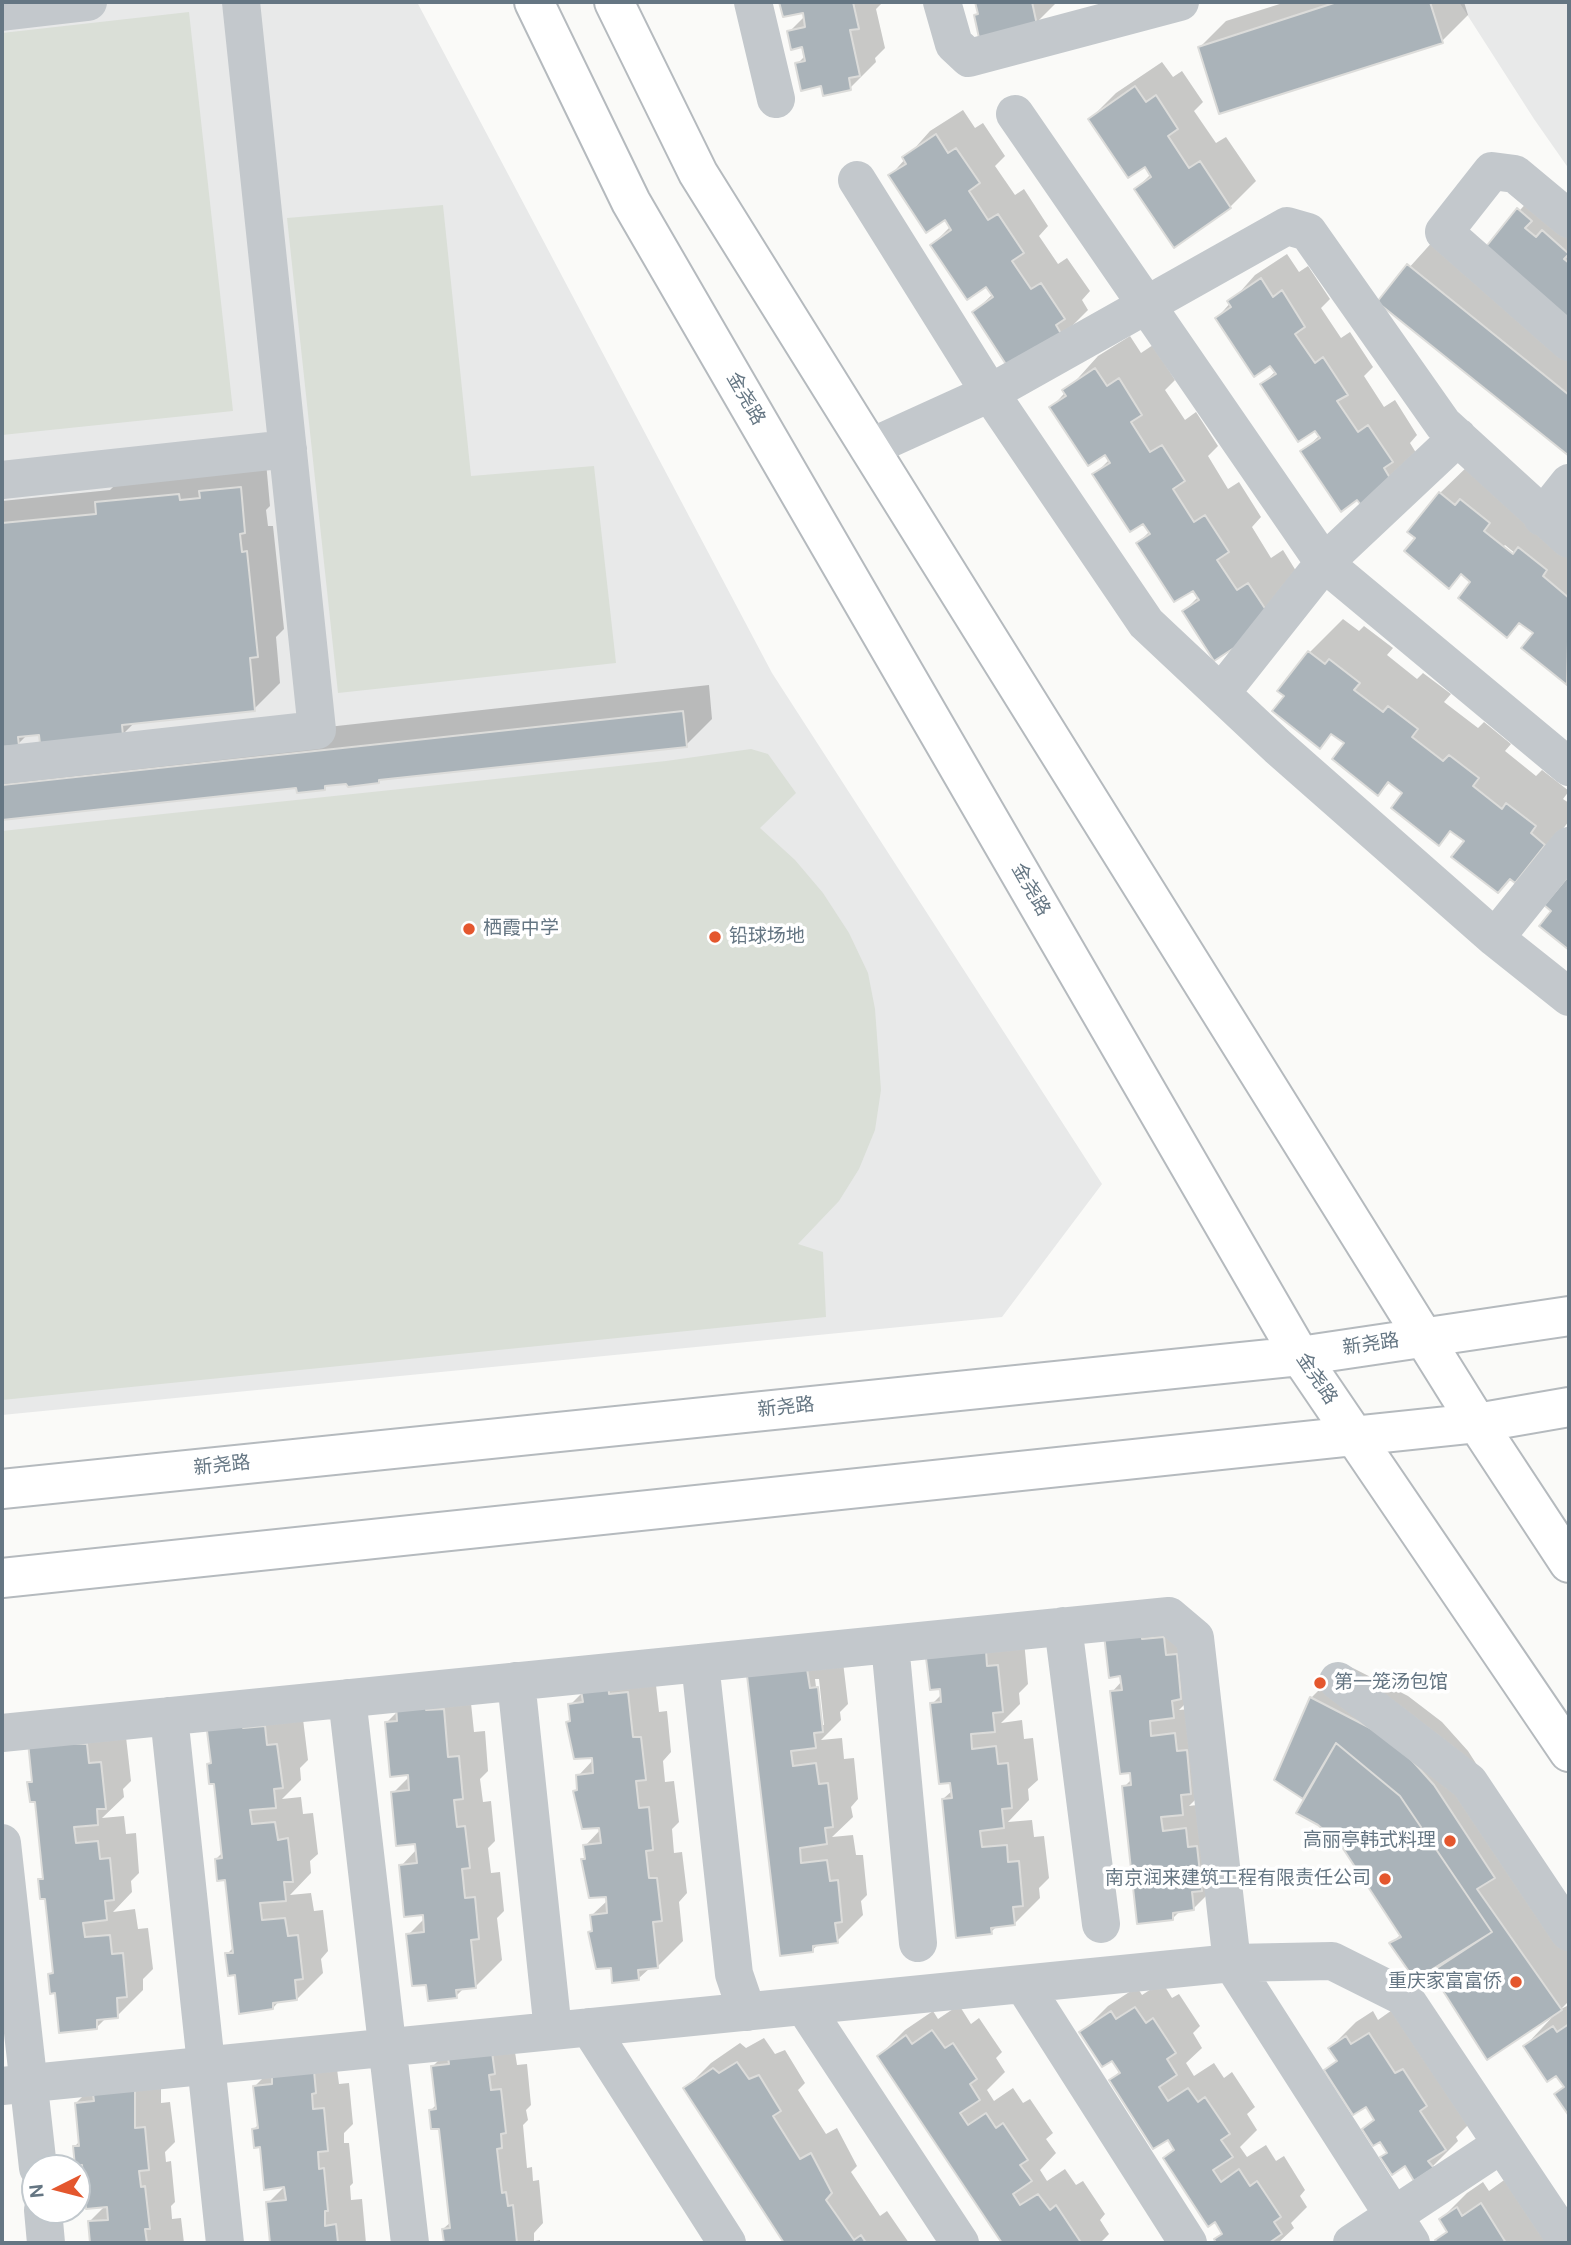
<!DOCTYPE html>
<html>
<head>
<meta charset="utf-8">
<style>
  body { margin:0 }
  #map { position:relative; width:1571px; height:2245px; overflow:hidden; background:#fafaf8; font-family:"DM Sans",sans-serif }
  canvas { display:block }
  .frame { position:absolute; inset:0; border:4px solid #657683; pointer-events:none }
  .north { position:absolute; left:21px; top:2154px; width:70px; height:70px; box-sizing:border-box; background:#fff; border:2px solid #c1c8cd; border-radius:50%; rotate:264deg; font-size:19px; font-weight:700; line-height:28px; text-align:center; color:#657683 }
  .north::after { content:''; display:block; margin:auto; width:24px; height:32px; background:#e4572e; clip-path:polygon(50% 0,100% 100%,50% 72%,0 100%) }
</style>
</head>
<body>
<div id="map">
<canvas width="1571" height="2245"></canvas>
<div class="frame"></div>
<div class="north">N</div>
</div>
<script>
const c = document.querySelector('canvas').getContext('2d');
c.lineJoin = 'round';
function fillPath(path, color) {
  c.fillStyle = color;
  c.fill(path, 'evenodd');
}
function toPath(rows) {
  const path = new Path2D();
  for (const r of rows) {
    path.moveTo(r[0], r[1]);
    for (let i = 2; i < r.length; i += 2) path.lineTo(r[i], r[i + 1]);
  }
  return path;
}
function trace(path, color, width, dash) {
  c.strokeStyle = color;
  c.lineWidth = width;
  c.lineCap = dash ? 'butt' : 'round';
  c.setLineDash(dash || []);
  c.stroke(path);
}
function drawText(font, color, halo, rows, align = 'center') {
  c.font = font + ' "DM Sans","Noto Sans SC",sans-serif';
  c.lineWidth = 7;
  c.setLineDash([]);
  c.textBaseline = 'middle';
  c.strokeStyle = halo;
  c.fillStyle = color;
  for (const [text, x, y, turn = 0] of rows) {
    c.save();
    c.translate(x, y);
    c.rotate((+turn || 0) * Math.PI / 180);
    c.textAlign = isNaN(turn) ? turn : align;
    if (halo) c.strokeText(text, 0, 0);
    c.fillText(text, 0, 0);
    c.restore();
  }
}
fillPath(toPath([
  [2,2,417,2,772,673,1102,1184,1002,1317,2,1415],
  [1459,2,1569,2,1569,169,1534,119]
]), '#e8e9e9');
fillPath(toPath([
  [189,12,233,411,2,435,2,33],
  [443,205,471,476,594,466,616,663,338,693,287,218],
  [751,749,768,754,796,793,760,828,795,860,823,893,849,933,868,973,875,1009,881,1090,875,1130,859,1169,839,1201,798,1244,823,1252,826,1317,2,1400,2,831,666,761]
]), '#dadfd7');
fillPath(toPath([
  [781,2,883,2,876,9,885,48,875,58,876,62,850,88,823,84,797,64,806,55,803,45,789,32,805,16,804,11,784,15],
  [977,2,1057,2,1036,23,976,15,979,11],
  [1286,2,1464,2,1468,15,1442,41,1200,47,1226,21],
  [1162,62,1173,77,1182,71,1203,102,1194,111,1216,143,1226,137,1256,181,1230,207,1174,245,1136,189,1151,174,1145,165,1090,119,1116,93],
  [963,110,975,128,983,123,1005,156,995,166,1015,195,1024,189,1048,226,1039,236,1058,264,1067,258,1090,291,1082,300,1088,310,1062,336,974,312,993,294,987,285,932,245,951,226,946,218,890,176,930,131],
  [1544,183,1569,206,1569,324,1483,252],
  [1435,239,1569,348,1569,454,1379,301],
  [1287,254,1299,272,1308,266,1330,299,1321,308,1341,338,1350,332,1373,367,1364,376,1384,407,1395,400,1417,435,1410,443,1418,456,1392,482,1303,451,1320,435,1262,384,1276,371,1217,318,1255,275],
  [1130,336,1141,353,1153,345,1175,380,1165,390,1185,420,1196,412,1218,446,1208,456,1228,489,1239,482,1261,517,1252,527,1271,558,1283,550,1306,587,1273,620,1184,611,1199,596,1193,588,1138,543,1150,531,1095,474,1110,459,1106,452,1052,407,1098,356],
  [1474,460,1569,527,1569,680,1567,682,1535,633,1521,622,1507,636,1473,582,1462,573,1449,586,1418,538,1440,493],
  [1505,545,1521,558,1519,560,1502,548],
  [266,462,270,506,266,510,268,526,273,526,284,629,276,637,280,683,254,709,135,722,123,734,27,735,18,744,2,746,2,501,110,490,123,477],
  [1343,619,1359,631,1364,626,1393,648,1387,655,1417,679,1423,673,1451,694,1444,702,1478,728,1484,722,1511,744,1505,751,1536,776,1542,770,1569,791,1563,799,1569,803,1569,821,1549,847,1515,881,1452,830,1438,843,1405,793,1390,782,1378,794,1346,743,1333,733,1320,746,1286,696,1309,653],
  [709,685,712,719,686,745,382,778,378,781,328,784,324,788,298,786,2,818,2,770,10,762],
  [1166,1606,1199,1690,1179,1710,1201,1708,1208,1787,1189,1806,1212,1803,1219,1883,1193,1909,1181,1910,1172,1919,1124,1787,1132,1779,1112,1692,1122,1681,1122,1674,1110,1676],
  [1024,1640,1028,1684,1019,1693,1020,1704,1001,1723,1022,1720,1024,1739,1033,1738,1038,1780,1028,1789,1029,1800,1008,1822,1032,1820,1034,1837,1044,1836,1049,1878,1039,1888,1040,1898,1014,1924,998,1925,991,1932,943,1799,953,1790,932,1704,942,1694,927,1650],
  [843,1662,848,1704,840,1712,841,1720,821,1740,842,1738,844,1759,854,1758,858,1799,851,1807,853,1817,832,1837,853,1835,856,1855,863,1855,867,1895,861,1901,863,1915,837,1941,819,1944,812,1950,748,1667],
  [815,1679,819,1679,824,1725,821,1725],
  [1345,1664,1408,1696,1442,1722,1468,1751,1527,1843,1569,1938,1569,2001,1561,2009,1569,2005,1569,2113,1557,2094,1565,2086,1557,2074,1525,2046,1558,2011,1434,1972,1443,1963,1392,1943,1401,1934,1311,1788,1302,1797,1311,1698],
  [654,1667,659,1712,667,1711,671,1752,663,1761,665,1782,674,1781,679,1822,672,1829,674,1853,682,1852,687,1893,679,1902,683,1941,657,1967,650,1968,639,1978,612,1966,592,1915,608,1900,585,1846,601,1829,575,1791,579,1787,578,1776,594,1759,570,1705,583,1692],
  [469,1684,474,1732,485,1731,488,1771,480,1779,483,1802,491,1801,495,1841,488,1848,491,1873,500,1872,504,1911,497,1918,502,1960,476,1986,465,1987,456,1996,428,1983,408,1935,425,1918,401,1866,417,1849,393,1793,410,1776,386,1723,398,1711],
  [303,1719,308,1760,300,1768,301,1780,282,1799,301,1797,303,1814,313,1813,318,1854,310,1861,311,1873,290,1895,311,1893,314,1911,323,1910,328,1951,321,1959,323,1973,297,1999,280,2000,273,2008,236,1973,227,1954,234,1947,227,1878,216,1859,223,1852,216,1782,209,1764,212,1761,208,1724],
  [126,1737,131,1781,123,1789,124,1797,102,1818,124,1816,126,1834,136,1833,139,1873,131,1881,132,1892,113,1912,135,1909,138,1929,148,1928,153,1969,143,1979,143,1990,117,2016,106,2018,97,2027,56,1991,50,1974,54,1970,47,1897,40,1880,45,1875,37,1800,29,1783,33,1779,30,1743],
  [1162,1982,1172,1998,1179,1994,1200,2026,1193,2033,1202,2048,1186,2063,1194,2076,1214,2063,1224,2078,1232,2072,1255,2107,1247,2114,1257,2130,1240,2147,1247,2157,1266,2145,1276,2161,1284,2156,1305,2190,1300,2196,1307,2207,1291,2223,1294,2228,1278,2243,1218,2243,1216,2240,1223,2232,1165,2158,1175,2148,1168,2137,1111,2080,1120,2071,1112,2059,1082,2032,1108,2006,1137,1987,1142,1995],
  [959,2005,971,2024,979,2018,1002,2052,996,2058,1005,2072,987,2090,994,2101,1013,2088,1023,2103,1030,2099,1053,2133,1046,2139,1056,2153,1040,2170,1047,2181,1065,2169,1076,2185,1083,2181,1105,2214,1100,2220,1109,2234,1100,2243,1004,2243,879,2056,905,2030,933,2011,938,2019],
  [1395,2008,1471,2122,1456,2137,1458,2141,1432,2167,1382,2157,1388,2151,1380,2140,1364,2129,1375,2118,1366,2105,1326,2070,1338,2059,1330,2048,1356,2022,1373,2011,1378,2020],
  [764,2038,775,2054,785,2050,805,2083,798,2090,826,2134,837,2128,857,2166,851,2172,880,2216,887,2211,909,2243,786,2243,685,2089,711,2063,740,2043,746,2048],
  [459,2040,515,2052,517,2065,527,2064,531,2105,526,2110,528,2120,523,2125,527,2168,532,2167,533,2181,539,2180,543,2223,534,2233,534,2241,540,2240,540,2243,445,2243,443,2229,452,2221,441,2127,431,2110,437,2104,433,2066],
  [281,2060,337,2069,339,2084,349,2083,353,2124,344,2133,344,2143,349,2143,353,2183,350,2186,351,2200,362,2199,366,2243,268,2243,272,2240,268,2203,285,2186,254,2129,259,2124,255,2086],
  [161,2065,161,2103,170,2102,175,2142,165,2152,166,2162,171,2161,175,2202,171,2206,172,2219,181,2218,184,2243,92,2243,89,2222,106,2205,74,2147,80,2141,76,2103,102,2077],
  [1507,2178,1560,2243,1439,2243,1437,2240,1448,2230,1441,2219,1467,2193,1483,2182,1489,2191]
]), '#0003');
const building = toPath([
  [779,2,853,2,859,29,850,30,860,76,849,78,851,90,823,96,821,86,801,91,795,63,805,61,802,47,791,50,787,31,805,27,803,13,783,17,779,2],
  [975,2,1032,2,1037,25,979,38,974,15,978,14,975,2],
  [1337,2,1430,2,1443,43,1219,114,1198,47,1337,2],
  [1135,86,1146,102,1156,95,1178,129,1168,136,1189,168,1200,161,1231,208,1174,248,1134,189,1151,177,1145,167,1128,178,1088,119,1135,86],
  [936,134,948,153,956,148,980,183,969,191,988,220,998,214,1024,253,1012,261,1031,289,1041,283,1065,319,1056,325,1063,337,1011,372,972,312,993,297,986,287,967,300,930,245,951,230,945,220,926,233,888,175,906,164,902,157,936,134],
  [1517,208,1532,221,1525,228,1536,237,1542,230,1569,254,1564,259,1569,263,1569,326,1481,253,1517,208],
  [1407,264,1569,395,1569,456,1377,302,1407,264],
  [1261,278,1273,297,1282,290,1305,327,1295,334,1315,363,1323,357,1348,395,1337,401,1358,432,1368,425,1393,462,1384,468,1393,483,1361,505,1357,500,1341,512,1300,451,1320,438,1315,431,1298,442,1260,384,1276,374,1270,366,1254,377,1215,318,1231,307,1227,301,1261,278],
  [1095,368,1107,386,1119,378,1142,415,1131,422,1150,452,1162,445,1185,481,1173,489,1194,522,1205,515,1229,552,1217,560,1237,590,1248,583,1274,622,1214,661,1182,611,1199,600,1193,591,1174,602,1136,543,1150,534,1143,524,1130,532,1092,474,1110,463,1105,455,1088,466,1049,407,1066,396,1062,390,1095,368],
  [241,487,245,533,240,534,242,552,247,551,258,657,250,658,255,711,122,725,123,736,40,744,39,735,18,737,19,746,2,747,2,523,96,514,95,502,179,494,180,500,200,498,199,491,241,487],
  [1439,492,1455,505,1460,499,1490,523,1484,531,1513,554,1518,547,1547,570,1543,576,1569,598,1567,685,1521,648,1533,633,1519,623,1507,638,1458,598,1470,582,1461,574,1449,589,1404,551,1415,538,1407,532,1439,492],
  [1308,651,1325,664,1329,659,1360,683,1354,690,1383,712,1388,706,1418,729,1412,737,1443,761,1449,755,1479,778,1473,786,1502,809,1506,803,1536,826,1531,833,1545,845,1515,883,1510,879,1498,893,1451,857,1464,841,1450,831,1439,846,1391,808,1402,793,1388,782,1378,796,1332,759,1344,743,1331,734,1320,749,1272,711,1284,696,1277,691,1308,651],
  [683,711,687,747,379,780,379,783,348,787,346,784,325,786,325,790,297,793,296,788,2,820,2,785,683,711],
  [1569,875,1569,950,1539,926,1551,911,1544,905,1569,875],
  [1141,1631,1142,1639,1164,1637,1166,1655,1177,1654,1181,1699,1172,1701,1174,1718,1150,1721,1151,1736,1175,1733,1177,1751,1187,1750,1191,1794,1181,1795,1183,1815,1161,1817,1163,1831,1186,1828,1188,1847,1197,1846,1202,1891,1192,1892,1194,1910,1173,1913,1173,1920,1137,1924,1122,1786,1131,1785,1130,1773,1120,1774,1110,1691,1122,1690,1120,1676,1109,1678,1104,1635,1141,1631],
  [925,1650,986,1651,987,1666,998,1665,1003,1712,993,1713,995,1732,971,1734,972,1749,996,1746,998,1764,1008,1763,1012,1808,1002,1809,1004,1828,980,1831,982,1847,1007,1845,1008,1862,1019,1861,1023,1906,1013,1907,1015,1925,991,1928,992,1934,956,1938,942,1799,952,1798,950,1783,939,1784,930,1703,941,1702,940,1689,930,1690,925,1650],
  [746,1667,807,1669,810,1688,818,1687,823,1732,814,1733,816,1748,791,1751,793,1766,816,1763,819,1784,828,1783,833,1827,825,1828,827,1844,800,1848,801,1863,827,1860,830,1881,838,1880,842,1922,835,1923,838,1943,813,1946,813,1952,780,1956,746,1667],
  [608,1682,609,1694,628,1692,633,1737,641,1737,646,1780,636,1781,639,1808,649,1807,653,1850,646,1851,649,1878,657,1878,662,1921,653,1922,658,1968,638,1970,639,1980,612,1983,611,1968,596,1969,588,1932,592,1931,590,1915,607,1913,606,1897,589,1898,581,1859,585,1859,583,1845,601,1843,599,1828,582,1829,573,1791,577,1790,576,1775,593,1773,592,1758,574,1759,566,1722,570,1721,568,1704,583,1702,580,1685,608,1682],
  [1310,1697,1374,1730,1408,1756,1434,1785,1495,1878,1477,1889,1562,2010,1487,2060,1431,1972,1492,1932,1400,1796,1336,1743,1303,1799,1274,1780,1310,1697],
  [425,1702,426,1710,444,1709,448,1757,459,1756,463,1799,454,1800,457,1827,465,1826,470,1868,462,1869,465,1898,475,1897,479,1939,471,1940,476,1988,456,1990,457,1998,428,2001,426,1985,412,1986,406,1934,424,1932,423,1915,404,1917,399,1865,417,1863,415,1844,396,1846,391,1792,409,1790,408,1775,390,1777,385,1722,397,1721,396,1705,425,1702],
  [242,1719,243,1728,265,1726,267,1745,277,1744,283,1788,274,1789,276,1808,250,1810,252,1824,275,1822,278,1840,288,1838,293,1882,284,1882,286,1901,260,1903,262,1920,285,1918,288,1936,298,1935,303,1979,295,1980,297,2000,273,2003,273,2009,239,2014,235,1975,228,1976,225,1953,233,1953,225,1880,217,1881,215,1859,222,1858,214,1784,209,1784,207,1764,211,1763,206,1723,242,1719],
  [28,1742,87,1744,89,1763,101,1762,106,1809,97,1809,98,1825,74,1827,76,1843,98,1841,100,1859,110,1858,114,1900,105,1901,107,1920,83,1923,85,1937,110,1935,112,1954,123,1953,127,1997,117,1998,118,2018,97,2020,97,2029,59,2033,55,1993,50,1994,48,1974,53,1973,45,1899,40,1899,38,1879,43,1879,35,1802,30,1802,27,1782,32,1782,28,1742],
  [1336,1743,1400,1796,1492,1932,1415,1980,1389,1943,1401,1937,1340,1844,1318,1825,1296,1813,1336,1743],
  [1135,2007,1146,2023,1153,2018,1176,2053,1167,2059,1177,2075,1159,2087,1168,2101,1188,2088,1198,2102,1205,2097,1230,2134,1221,2140,1233,2157,1213,2170,1221,2182,1239,2169,1250,2186,1257,2181,1281,2217,1274,2222,1282,2234,1269,2243,1216,2243,1214,2239,1222,2234,1215,2222,1208,2227,1163,2158,1174,2150,1168,2140,1153,2149,1109,2080,1120,2073,1112,2061,1102,2067,1079,2032,1111,2011,1116,2019,1135,2007],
  [1569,2024,1569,2116,1554,2094,1564,2087,1556,2076,1547,2082,1523,2046,1553,2026,1557,2032,1569,2024],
  [932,2030,945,2048,953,2043,977,2079,970,2084,980,2100,960,2113,968,2125,986,2113,996,2128,1003,2123,1028,2160,1020,2165,1032,2181,1013,2194,1020,2205,1038,2194,1050,2210,1056,2205,1080,2241,1078,2243,1002,2243,877,2056,906,2035,912,2044,932,2030],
  [1369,2033,1395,2073,1403,2069,1427,2106,1420,2111,1446,2150,1428,2161,1434,2168,1414,2181,1405,2166,1392,2175,1380,2157,1387,2153,1380,2142,1373,2146,1362,2129,1374,2120,1366,2107,1353,2115,1324,2070,1337,2061,1328,2048,1346,2036,1351,2044,1369,2033],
  [492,2052,495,2074,489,2075,491,2090,501,2089,506,2133,501,2134,502,2148,497,2149,502,2193,506,2192,508,2206,513,2205,517,2243,444,2243,442,2229,450,2228,439,2129,431,2129,429,2110,436,2109,431,2066,449,2064,448,2057,492,2052],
  [737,2062,749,2079,759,2075,781,2111,773,2116,800,2159,811,2153,832,2193,826,2200,854,2240,861,2235,866,2243,784,2243,683,2088,713,2068,719,2073,737,2062],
  [314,2071,316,2093,312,2094,313,2109,324,2108,328,2151,318,2152,319,2169,324,2168,328,2211,325,2211,325,2226,336,2224,338,2243,270,2243,266,2202,286,2200,284,2187,264,2190,260,2147,254,2148,252,2129,258,2128,253,2086,272,2084,272,2075,314,2071],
  [135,2090,135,2128,145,2127,149,2170,139,2171,141,2187,145,2186,150,2229,145,2229,147,2243,90,2243,88,2221,108,2220,107,2207,86,2209,82,2165,75,2166,73,2146,79,2146,75,2103,94,2101,93,2094,135,2090],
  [1481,2203,1506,2243,1437,2243,1435,2240,1447,2232,1439,2219,1457,2207,1462,2216,1481,2203]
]);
fillPath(building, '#aab3b9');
trace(building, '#dcdcda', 2);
const major = toPath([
  [534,2,631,202,1300,1356,1569,1752],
  [614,2,698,173,1477,1423,1569,1563],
  [2,1489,1300,1356,1569,1316],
  [2,1578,1477,1423,1569,1407]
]);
trace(major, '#b5babe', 42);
trace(toPath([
  [753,2,776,99],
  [942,2,954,44,969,58,1180,2],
  [2,12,88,2],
  [1015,114,1324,563,1569,767],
  [857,180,990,393,1146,623,1278,747,1495,938,1569,997],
  [1569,219,1515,174,1492,171,1444,232,1569,342],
  [869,448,990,393,1287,226,1308,232,1443,424,1569,539],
  [2,480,288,449],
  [1542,517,1569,483],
  [1221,693,1324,563,1458,437],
  [2,765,317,730,241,2],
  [1495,938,1569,846],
  [1063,1626,1101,1924],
  [890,1644,918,1943],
  [700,1663,734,1974,747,2012],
  [516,1681,553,2031],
  [1338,1681,1469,1782,1569,1932],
  [347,1698,410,2243],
  [169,1716,225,2243],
  [2,1733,1169,1616,1195,1638,1232,1963,1411,2243],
  [2,1843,38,2168],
  [1023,1984,1188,2243],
  [804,2006,960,2243],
  [589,2027,727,2243],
  [2,2086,1232,1963,1332,1961,1404,1997,1568,2243],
  [43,2210,46,2243],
  [1352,2243,1502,2144]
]), '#c3c8cc', 38);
trace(major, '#fff', 38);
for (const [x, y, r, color] of [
  [469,929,7,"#e4572e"],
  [715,937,7,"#e4572e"],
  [1320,1683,7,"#e4572e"],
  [1450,1841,7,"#e4572e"],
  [1385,1879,7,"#e4572e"],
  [1516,1982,7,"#e4572e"]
]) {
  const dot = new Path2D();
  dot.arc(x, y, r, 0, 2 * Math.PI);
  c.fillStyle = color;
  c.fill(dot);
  trace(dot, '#fff', 2.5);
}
drawText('19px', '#657683', '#fff', [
  ["金尧路",745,399,60],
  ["金尧路",1030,890,60],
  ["新尧路",1371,1345,-8],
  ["金尧路",1316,1379,56],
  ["新尧路",786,1408,-6],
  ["新尧路",222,1466,-6]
]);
drawText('19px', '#657683', '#fff', [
  ["栖霞中学",483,929],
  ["铅球场地",729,937],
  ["第一笼汤包馆",1334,1683],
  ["高丽亭韩式料理",1436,1841,"right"],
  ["南京润来建筑工程有限责任公司",1371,1879,"right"],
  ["重庆家富富侨",1502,1982,"right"]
], 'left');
</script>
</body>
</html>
